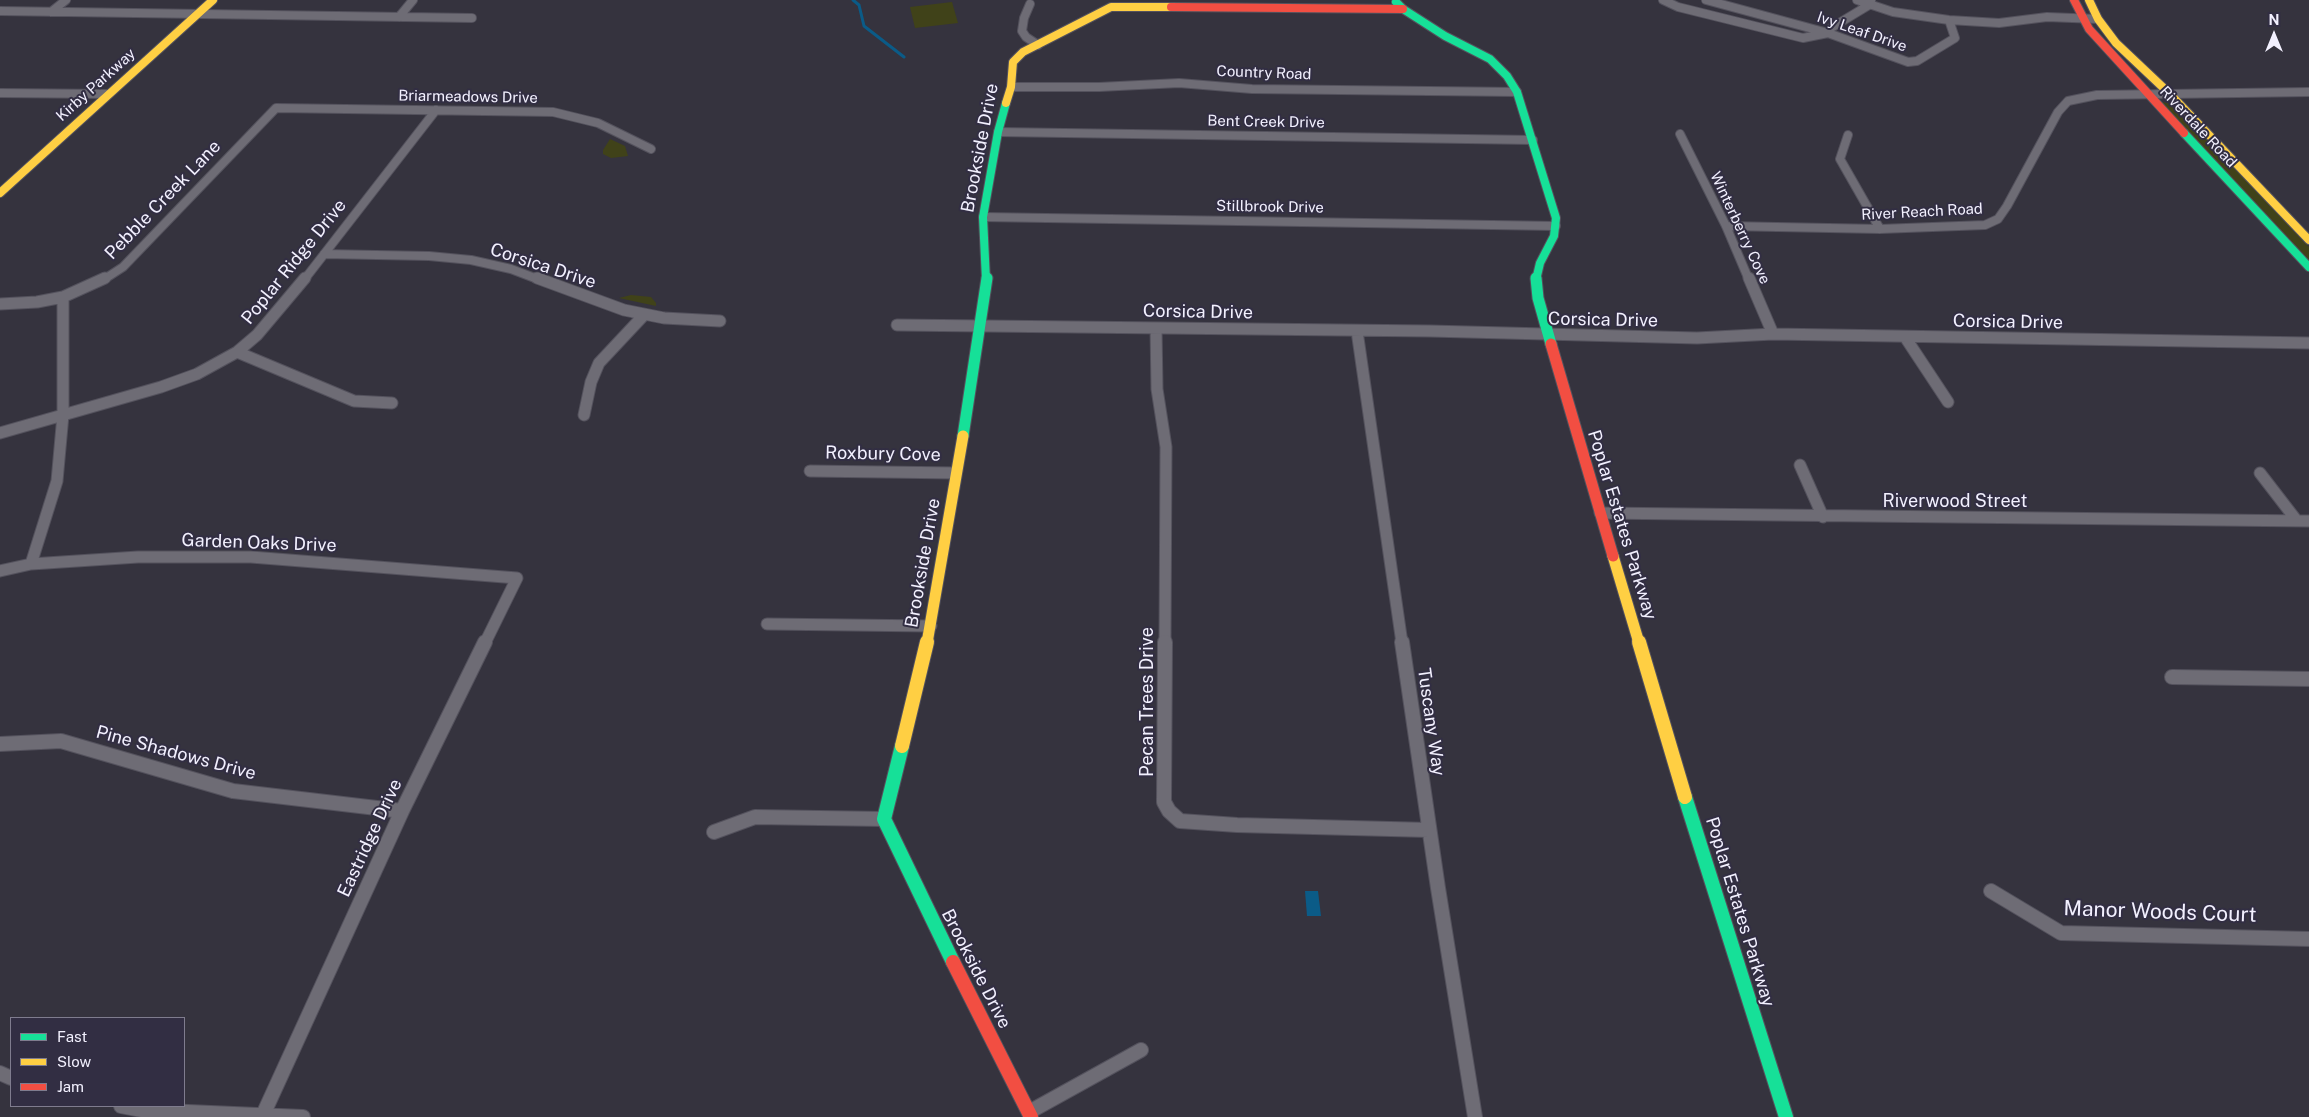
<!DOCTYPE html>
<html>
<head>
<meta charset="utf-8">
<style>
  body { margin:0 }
  #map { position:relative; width:2309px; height:1117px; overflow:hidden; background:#35333e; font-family:"Public Sans",sans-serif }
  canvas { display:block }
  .legend { position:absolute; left:10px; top:1017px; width:175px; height:90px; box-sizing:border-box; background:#322e43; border:1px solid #7f7c8e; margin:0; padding:6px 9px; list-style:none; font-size:15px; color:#f2f0fe }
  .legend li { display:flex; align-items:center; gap:10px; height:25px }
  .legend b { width:25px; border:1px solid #7f7c8e }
  .north { position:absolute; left:2249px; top:10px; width:50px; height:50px; -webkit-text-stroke:4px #322e43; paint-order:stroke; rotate:0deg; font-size:14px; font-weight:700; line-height:20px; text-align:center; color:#f2f0fe }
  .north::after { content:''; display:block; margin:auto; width:18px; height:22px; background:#f2f0fe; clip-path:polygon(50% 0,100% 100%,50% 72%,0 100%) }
</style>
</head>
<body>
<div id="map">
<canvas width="2309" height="1117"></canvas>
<ul class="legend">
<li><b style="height:6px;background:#16e098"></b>Fast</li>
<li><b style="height:6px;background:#ffcf43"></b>Slow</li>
<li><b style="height:6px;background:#f24e42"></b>Jam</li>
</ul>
<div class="north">N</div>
</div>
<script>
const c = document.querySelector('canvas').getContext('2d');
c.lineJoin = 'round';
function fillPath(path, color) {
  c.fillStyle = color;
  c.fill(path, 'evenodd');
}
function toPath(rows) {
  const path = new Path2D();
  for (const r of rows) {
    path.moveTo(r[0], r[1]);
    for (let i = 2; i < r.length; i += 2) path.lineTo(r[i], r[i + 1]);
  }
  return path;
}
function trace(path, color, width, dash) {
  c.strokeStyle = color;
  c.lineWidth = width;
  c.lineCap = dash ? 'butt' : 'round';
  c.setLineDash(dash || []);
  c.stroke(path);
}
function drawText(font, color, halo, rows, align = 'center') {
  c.font = font + ' "Public Sans",sans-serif';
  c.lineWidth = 4;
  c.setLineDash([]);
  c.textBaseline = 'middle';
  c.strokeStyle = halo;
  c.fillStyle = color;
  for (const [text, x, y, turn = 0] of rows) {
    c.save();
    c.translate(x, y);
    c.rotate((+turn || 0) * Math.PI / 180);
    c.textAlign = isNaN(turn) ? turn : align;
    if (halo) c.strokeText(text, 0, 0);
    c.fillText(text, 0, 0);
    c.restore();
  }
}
fillPath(toPath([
  [952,2,958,23,915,28,910,7],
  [2161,102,2168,103,2189,125,2206,138,2309,247,2309,260],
  [610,139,625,146,628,156,611,158,603,154,603,150],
  [631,295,651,297,656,303,656,306,619,298]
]), '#404219');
fillPath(toPath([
  [1305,891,1318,891,1321,916,1307,916]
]), '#0b5b87');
trace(toPath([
  [853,0,859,5,864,26,904,57]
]), '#0b5b87', 3);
const streetFar2 = toPath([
  [1663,0,1678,7,1803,38,1828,33,1831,28,1869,5,1871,1],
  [1706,0,1828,33,1908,62,1917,61,1955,38,1949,20],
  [1857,0,1893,12,1949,20,1999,23,2047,17,2098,19],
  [1030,4,1024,18,1022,31,1026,37,1038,45],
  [0,11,472,18],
  [51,12,66,0],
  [399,17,413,0],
  [1011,87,1099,87,1179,83,1252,89,1517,92],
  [0,93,108,94],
  [998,132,1533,140],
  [1680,134,1726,226,1749,280],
  [1848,135,1840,159,1880,229],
  [983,217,1556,226],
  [1726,226,1880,229,1985,225,1998,219,2007,206,2058,112,2068,101,2097,95,2309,92],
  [324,254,429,256,471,260,511,269,540,280],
  [103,280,123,267,276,108,553,112,598,123,651,149],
  [304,280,436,110]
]);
const streetFar1 = toPath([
  [537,278,624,310,664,318,720,321],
  [1749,278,1773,334],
  [0,304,37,302,63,297,105,278],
  [897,325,1430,331,1697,338,1773,334,2309,343],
  [1156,328,1157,389,1166,447,1165,643],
  [1357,331,1402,643],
  [1905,337,1948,402],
  [237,352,354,401,392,403],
  [584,415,591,382,599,363,644,315],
  [0,433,161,387,197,374,237,352,257,335,305,278],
  [1800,465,1823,517],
  [810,471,956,473],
  [2260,473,2297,521],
  [1600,513,2309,521],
  [31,564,57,481,63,415,63,297],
  [0,571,31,564,138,557,251,557,517,578,485,643],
  [767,624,931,626]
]);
const street = toPath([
  [1165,642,1164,802,1169,811,1180,821,1237,825,1429,830],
  [1402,642,1438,888,1475,1117],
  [2172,677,2309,679],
  [0,744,61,741,233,791,402,811],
  [714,832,755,817,884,819],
  [1991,891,2061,933,2309,939],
  [0,1073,11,1078],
  [121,1106,142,1110,303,1117],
  [1029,1112,1141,1050],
  [262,1117,402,811,485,642]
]);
const fastFar2 = toPath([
  [1396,2,1403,9,1445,36,1490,59,1507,76,1517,92,1556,218,1554,236,1540,263,1536,280],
  [2184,133,2309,267],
  [986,280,983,217,998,132,1006,103]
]);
const fastFar1 = toPath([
  [1536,278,1538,298,1551,344],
  [963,436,987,278]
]);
const fast = toPath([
  [902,746,884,819,953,962],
  [1685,797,1786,1117]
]);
const slowFar2 = toPath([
  [2089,0,2098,19,2116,43,2171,95,2309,240],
  [1006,103,1011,87,1013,62,1023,52,1111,7,1171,7],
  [0,193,213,0]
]);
const slowFar1 = toPath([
  [1613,556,1639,643],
  [927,643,963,436]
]);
const slow = toPath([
  [1639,642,1685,797],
  [902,746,927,642]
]);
const jamFar2 = toPath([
  [2074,0,2089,29,2184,133],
  [1171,7,1403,9]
]);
const jamFar1 = toPath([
  [1551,344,1613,556]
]);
const jam = toPath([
  [953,962,1031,1117]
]);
trace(streetFar2, '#54525d', 10);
trace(streetFar1, '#54525d', 13);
trace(street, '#54525d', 16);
trace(fastFar2, '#54525d', 10);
trace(fastFar1, '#54525d', 13);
trace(fast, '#54525d', 16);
trace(slowFar2, '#54525d', 10);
trace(slowFar1, '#54525d', 13);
trace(slow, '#54525d', 16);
trace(jamFar2, '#54525d', 10);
trace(jamFar1, '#54525d', 13);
trace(jam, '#54525d', 16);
trace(streetFar2, '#6e6c75', 8);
trace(streetFar1, '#6e6c75', 11);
trace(street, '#6e6c75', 14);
trace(fastFar2, '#16e098', 8);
trace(fastFar1, '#16e098', 11);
trace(fast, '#16e098', 14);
trace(slowFar2, '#ffcf43', 8);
trace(slowFar1, '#ffcf43', 11);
trace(slow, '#ffcf43', 14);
trace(jamFar2, '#f24e42', 8);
trace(jamFar1, '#f24e42', 11);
trace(jam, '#f24e42', 14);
drawText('15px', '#f2f0fe', '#322e43', [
  ["Ivy Leaf Drive",1862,32,19],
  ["Country Road",1264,73,2],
  ["Kirby Parkway",96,85,-42],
  ["Briarmeadows Drive",468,97,1],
  ["Bent Creek Drive",1266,122,1],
  ["Riverdale Road",2198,127,47],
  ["Stillbrook Drive",1270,207,1],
  ["River Reach Road",1922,212,-3],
  ["Winterberry Cove",1740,228,65]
]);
drawText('18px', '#f2f0fe', '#322e43', [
  ["Brookside Drive",980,148,-79],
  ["Pebble Creek Lane",163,200,-46],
  ["Poplar Ridge Drive",294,262,-51],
  ["Corsica Drive",543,266,18],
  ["Corsica Drive",1198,312,1],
  ["Corsica Drive",1603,320,1],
  ["Corsica Drive",2008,322,1],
  ["Roxbury Cove",883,454,1],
  ["Riverwood Street",1955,501],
  ["Poplar Estates Parkway",1622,525,73],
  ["Garden Oaks Drive",259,543,2],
  ["Brookside Drive",923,563,-80],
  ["Pecan Trees Drive",1147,702,-90],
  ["Tuscany Way",1431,722,82],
  ["Pine Shadows Drive",176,753,15],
  ["Eastridge Drive",370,838,-65],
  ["Poplar Estates Parkway",1740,912,73],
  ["Brookside Drive",976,969,63]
]);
drawText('21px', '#f2f0fe', '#322e43', [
  ["Manor Woods Court",2160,912,2]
]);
</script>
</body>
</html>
